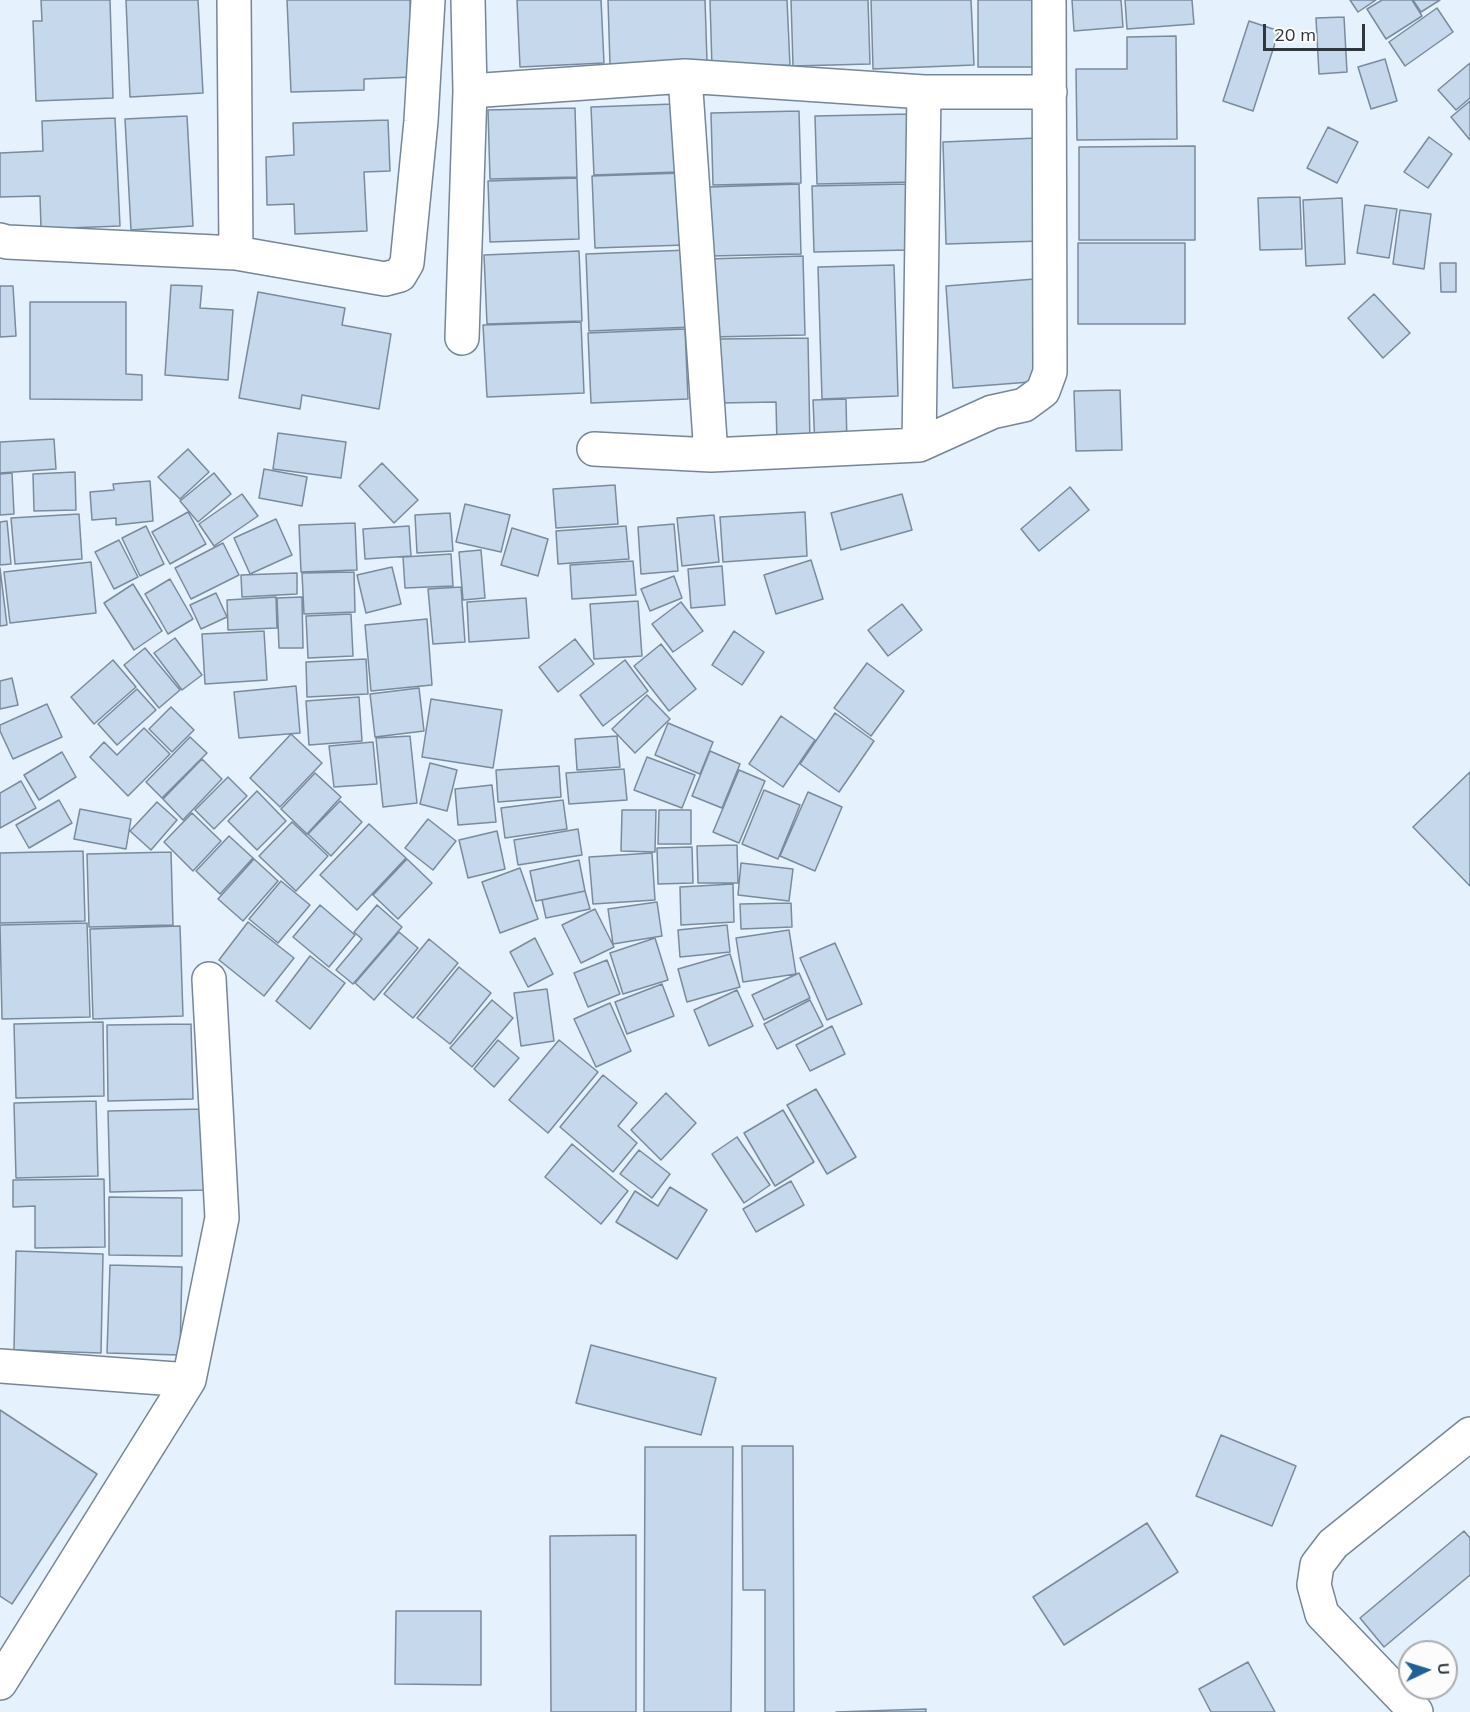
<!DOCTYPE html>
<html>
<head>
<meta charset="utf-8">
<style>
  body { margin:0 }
  #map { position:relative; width:1470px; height:1712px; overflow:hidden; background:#e5f1fd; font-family:Mulish,sans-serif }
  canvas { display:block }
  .north { position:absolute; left:1398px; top:1640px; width:60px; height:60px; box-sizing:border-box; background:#fcfcfc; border:2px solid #aaadb0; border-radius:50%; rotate:86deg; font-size:16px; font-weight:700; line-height:24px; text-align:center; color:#2e363e }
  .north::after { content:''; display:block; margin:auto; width:21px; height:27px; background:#1f6095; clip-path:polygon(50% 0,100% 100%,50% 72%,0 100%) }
  .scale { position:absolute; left:1263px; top:24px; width:102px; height:27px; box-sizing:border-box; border:3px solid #2e363e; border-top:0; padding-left:8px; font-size:18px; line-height:21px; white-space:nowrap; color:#2e363e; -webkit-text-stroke:4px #fcfcfc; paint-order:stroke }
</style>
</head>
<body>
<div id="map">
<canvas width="1470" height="1712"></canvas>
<div class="north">U</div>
<div class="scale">20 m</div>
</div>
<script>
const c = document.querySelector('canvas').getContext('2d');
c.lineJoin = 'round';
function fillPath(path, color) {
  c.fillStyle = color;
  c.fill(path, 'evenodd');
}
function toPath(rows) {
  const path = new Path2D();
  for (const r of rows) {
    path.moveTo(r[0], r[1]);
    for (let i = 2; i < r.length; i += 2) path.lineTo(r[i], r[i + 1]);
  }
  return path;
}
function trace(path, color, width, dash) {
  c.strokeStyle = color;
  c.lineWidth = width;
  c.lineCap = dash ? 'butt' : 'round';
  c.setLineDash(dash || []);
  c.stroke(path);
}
const building = toPath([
  [41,0,110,0,113,98,36,101,33,21,42,21,41,0],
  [126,0,198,0,203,93,130,97,126,0],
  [287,0,410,0,413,77,364,79,364,90,291,92,287,0],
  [517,0,601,0,604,63,520,67,517,0],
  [608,0,705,0,707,61,610,65,608,0],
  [710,0,787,0,790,65,712,68,710,0],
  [791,0,868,0,870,64,793,66,791,0],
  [871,0,971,0,974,65,873,69,871,0],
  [978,0,1038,0,1039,67,978,67,978,0],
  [1072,0,1121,0,1123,27,1074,31,1072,0],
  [1125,0,1192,0,1194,24,1127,29,1125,0],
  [1350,0,1376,0,1358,12,1350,0],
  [1382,0,1412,0,1422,16,1386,39,1367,9,1382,0],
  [1413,0,1440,0,1421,12,1413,0],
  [1437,8,1453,32,1405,66,1389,42,1437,8],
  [1344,17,1347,72,1319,74,1316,18,1344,17],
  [1249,21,1279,31,1253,111,1223,101,1249,21],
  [1176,36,1177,139,1077,140,1076,69,1127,69,1127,37,1176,36],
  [1385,59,1397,101,1371,109,1358,67,1385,59],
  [1470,63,1470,98,1456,110,1438,90,1470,63],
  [1470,101,1470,140,1451,117,1470,101],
  [674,104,677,172,594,175,591,107,674,104],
  [575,108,577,177,490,179,488,110,575,108],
  [799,111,801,183,713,185,711,113,799,111],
  [911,114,913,182,817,184,815,116,911,114],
  [187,116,193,226,131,230,125,119,187,116],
  [115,118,120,226,41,229,40,196,0,197,0,153,43,151,42,121,115,118],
  [388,120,390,171,364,172,367,231,295,234,294,204,267,205,266,157,294,155,293,123,388,120],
  [1328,127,1358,142,1337,183,1307,168,1328,127],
  [1429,137,1452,154,1428,188,1404,172,1429,137],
  [1037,138,1041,241,946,244,943,142,1037,138],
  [1195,146,1195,240,1079,240,1079,147,1195,146],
  [682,173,685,245,595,248,592,176,682,173],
  [577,178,579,239,490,242,488,181,577,178],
  [799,184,801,254,711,256,709,187,799,184],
  [907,184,909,250,814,252,812,186,907,184],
  [1300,197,1302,249,1260,250,1258,198,1300,197],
  [1342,198,1345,264,1306,266,1303,200,1342,198],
  [1365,205,1397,209,1389,258,1357,253,1365,205],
  [1400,210,1431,214,1424,269,1393,264,1400,210],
  [1078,243,1185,243,1185,324,1078,324,1078,243],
  [689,250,693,327,589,331,586,254,689,250],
  [579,251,582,321,487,324,484,255,579,251],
  [803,256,805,335,710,337,707,259,803,256],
  [1440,263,1456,263,1456,292,1441,292,1440,263],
  [894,265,898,396,822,399,818,267,894,265],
  [1035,279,1043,381,953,388,946,286,1035,279],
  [171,285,202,286,200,308,233,310,228,380,165,375,171,285],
  [0,286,13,286,16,336,0,337,0,286],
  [258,292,345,308,342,325,391,334,379,409,302,395,300,409,239,398,258,292],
  [1374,294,1410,333,1383,358,1348,318,1374,294],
  [30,302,126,302,126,374,142,375,142,400,30,399,30,302],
  [581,322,584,393,487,397,483,325,581,322],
  [685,329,688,399,591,403,588,333,685,329],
  [808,338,810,445,777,445,776,402,719,403,718,339,808,338],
  [1120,390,1122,450,1076,451,1074,391,1120,390],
  [846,399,847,446,815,447,813,400,846,399],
  [278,433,346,442,341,478,273,469,278,433],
  [54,439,56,469,0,473,0,442,54,439],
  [188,449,209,472,180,499,158,477,188,449],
  [382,463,418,500,394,523,359,486,382,463],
  [264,469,307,477,302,506,259,498,264,469],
  [75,472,76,510,34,511,33,474,75,472],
  [12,473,14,514,0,515,0,474,12,473],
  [214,473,231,494,198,522,180,501,214,473],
  [150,481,153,521,116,525,116,518,92,520,90,492,114,490,113,484,150,481],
  [615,485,618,524,556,528,553,489,615,485],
  [1070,487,1089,510,1039,551,1021,529,1070,487],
  [242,494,258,516,214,546,199,524,242,494],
  [902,494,912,530,841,550,831,513,902,494],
  [465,504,510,515,501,552,456,542,465,504],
  [188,512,206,544,170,564,152,532,188,512],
  [805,512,807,556,723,562,720,517,805,512],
  [450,513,453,551,417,553,415,515,450,513],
  [79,514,82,559,15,564,11,518,79,514],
  [714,515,719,562,682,566,677,518,714,515],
  [276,519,292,555,250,574,234,538,276,519],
  [7,521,11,564,0,565,0,522,7,521],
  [355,523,357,570,301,572,299,525,355,523],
  [674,524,678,571,641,574,638,527,674,524],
  [146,526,164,564,140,576,122,538,146,526],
  [409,526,411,556,365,559,363,529,409,526],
  [626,526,629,559,558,564,556,531,626,526],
  [512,528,548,539,538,576,501,565,512,528],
  [119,540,138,577,114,589,95,552,119,540],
  [223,543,239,575,191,599,175,568,223,543],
  [481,550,485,598,463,600,459,552,481,550],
  [451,554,453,586,405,588,403,557,451,554],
  [811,560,823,599,776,614,764,575,811,560],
  [633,561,636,595,572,599,570,565,633,561],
  [91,562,96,613,10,623,4,572,91,562],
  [722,566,725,605,691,608,688,569,722,566],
  [392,567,401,604,366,613,357,575,392,567],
  [0,568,7,625,0,626,0,568],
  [354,572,355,612,304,614,302,573,354,572],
  [297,573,297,594,242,597,241,575,297,573],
  [674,576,682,598,650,611,641,589,674,576],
  [170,579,193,619,168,634,145,594,170,579],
  [133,584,162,631,134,650,104,603,133,584],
  [461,587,465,642,433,644,428,589,461,587],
  [216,593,227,617,201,629,190,605,216,593],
  [276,597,277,628,228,630,227,600,276,597],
  [302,597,303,648,279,648,277,598,302,597],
  [526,598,529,638,469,642,467,602,526,598],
  [638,601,642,656,594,659,590,604,638,601],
  [681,602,703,631,673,652,652,624,681,602],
  [902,604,922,630,888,656,868,630,902,604],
  [351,614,353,656,308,658,306,616,351,614],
  [427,619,432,685,371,691,365,625,427,619],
  [264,631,267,680,205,684,202,634,264,631],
  [734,631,764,652,742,685,712,665,734,631],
  [175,638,202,675,182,690,154,653,175,638],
  [575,639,594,664,558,692,539,667,575,639],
  [661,644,696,689,669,711,634,666,661,644],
  [145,648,180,690,159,708,124,665,145,648],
  [366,659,368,694,307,697,306,662,366,659],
  [113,660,136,687,94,724,71,697,113,660],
  [625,660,648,691,603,726,580,695,625,660],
  [867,663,904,691,871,736,834,708,867,663],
  [12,678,18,705,0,709,0,681,12,678],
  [296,686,300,733,239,738,234,692,296,686],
  [419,688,424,731,375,737,370,694,419,688],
  [137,689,156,710,117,745,98,724,137,689],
  [647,695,670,719,635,753,612,729,647,695],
  [359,697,362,741,309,745,306,701,359,697],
  [431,699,502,710,493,768,422,757,431,699],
  [47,704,62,737,13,759,0,731,0,725,47,704],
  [171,707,194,730,172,752,149,729,171,707],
  [835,713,874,741,839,792,800,764,835,713],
  [781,716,815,740,783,787,749,764,781,716],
  [668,723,713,742,700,774,655,755,668,723],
  [144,728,170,754,128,796,90,757,104,742,117,755,144,728],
  [291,734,322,763,280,807,250,778,291,734],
  [410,736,417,803,383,807,376,738,410,736],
  [617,736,620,767,577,770,575,739,617,736],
  [190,737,207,753,162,798,146,782,190,737],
  [373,742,377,784,334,787,329,746,373,742],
  [710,751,740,764,722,808,692,796,710,751],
  [62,752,76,777,39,800,24,775,62,752],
  [647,757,695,775,682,808,634,790,647,757],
  [202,759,222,779,183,820,163,799,202,759],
  [430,763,457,770,447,811,420,804,430,763],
  [559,766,561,797,498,802,496,770,559,766],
  [624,769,627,800,569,804,566,773,624,769],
  [739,770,765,781,739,843,713,832,739,770],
  [1470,772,1470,886,1413,827,1470,772],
  [315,773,341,797,307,834,281,809,315,773],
  [228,777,247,796,214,829,195,810,228,777],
  [21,781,36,808,0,828,0,793,21,781],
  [492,785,496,822,458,825,455,789,492,785],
  [764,790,800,805,778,859,742,844,764,790],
  [257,791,286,821,257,850,228,821,257,791],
  [808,792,842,807,815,871,780,856,808,792],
  [59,800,72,823,29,848,16,825,59,800],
  [563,800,567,829,505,838,501,808,563,800],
  [340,801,362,822,331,856,308,834,340,801],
  [157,802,177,820,151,850,130,831,157,802],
  [80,809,131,819,126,849,74,839,80,809],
  [622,810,656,810,655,852,621,851,622,810],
  [659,810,691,810,691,844,658,844,659,810],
  [192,813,221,841,193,871,164,842,192,813],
  [428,819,456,841,433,870,405,848,428,819],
  [292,822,328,856,296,891,259,856,292,822],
  [369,824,406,858,357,910,320,875,369,824],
  [578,829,582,855,518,865,514,840,578,829],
  [497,831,505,869,468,878,459,840,497,831],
  [229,836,253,858,220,894,196,871,229,836],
  [737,845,738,883,698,883,697,846,737,845],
  [692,847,693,883,658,884,657,848,692,847],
  [83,851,85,921,0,923,0,853,83,851],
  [171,852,173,925,89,927,87,854,171,852],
  [652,853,655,900,593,904,589,857,652,853],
  [254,859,278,881,243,921,218,899,254,859],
  [407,859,432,883,398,919,373,895,407,859],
  [579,860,585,891,536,901,530,871,579,860],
  [741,863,793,869,789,901,738,895,741,863],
  [520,868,538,919,500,933,482,882,520,868],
  [281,881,310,905,278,943,249,919,281,881],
  [733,884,734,922,681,925,680,887,733,884],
  [585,891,590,909,546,918,542,900,585,891],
  [657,902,662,936,613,944,608,909,657,902],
  [791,903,792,927,741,929,740,904,791,903],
  [320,905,355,935,329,967,293,937,320,905],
  [377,905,402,927,353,984,336,970,362,939,354,932,377,905],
  [595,909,614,947,581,963,562,925,595,909],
  [248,922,294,958,264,996,219,960,248,922],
  [87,923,90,1017,2,1019,0,925,87,923],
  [727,925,730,952,680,957,678,930,727,925],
  [180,926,183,1016,93,1019,90,929,180,926],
  [789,930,796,974,743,982,736,938,789,930],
  [399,932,418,948,374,1000,355,983,399,932],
  [535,938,553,974,528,987,510,952,535,938],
  [655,938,668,980,623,994,610,953,655,938],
  [429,939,458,963,413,1018,384,994,429,939],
  [835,943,862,1004,827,1020,800,958,835,943],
  [730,954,740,987,687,1002,678,969,730,954],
  [310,956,345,983,310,1029,276,1001,310,956],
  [607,960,620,994,588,1007,574,973,607,960],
  [459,967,491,993,450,1044,417,1018,459,967],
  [799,973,810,998,764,1020,752,995,799,973],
  [662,984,674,1016,627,1034,615,1002,662,984],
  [547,989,554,1041,521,1046,514,993,547,989],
  [737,990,753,1026,709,1046,694,1010,737,990],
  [492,1000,513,1018,472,1067,450,1048,492,1000],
  [810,1000,823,1026,777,1049,764,1024,810,1000],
  [610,1003,631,1051,596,1067,574,1019,610,1003],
  [103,1022,104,1096,16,1098,14,1024,103,1022],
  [191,1024,193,1099,108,1101,107,1025,191,1024],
  [832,1026,845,1054,810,1071,796,1045,832,1026],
  [498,1040,519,1058,494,1087,474,1069,498,1040],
  [559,1040,598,1072,548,1133,509,1100,559,1040],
  [603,1075,637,1103,618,1126,637,1143,613,1172,560,1127,603,1075],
  [816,1089,856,1157,827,1174,787,1105,816,1089],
  [666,1093,696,1123,661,1160,631,1130,666,1093],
  [96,1101,98,1176,16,1178,14,1103,96,1101],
  [205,1109,207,1190,110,1192,108,1111,205,1109],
  [783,1110,814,1162,775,1186,744,1133,783,1110],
  [737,1137,770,1185,744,1203,712,1154,737,1137],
  [572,1144,628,1191,601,1224,545,1177,572,1144],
  [639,1150,670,1174,652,1198,620,1174,639,1150],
  [104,1179,105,1247,35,1248,35,1206,13,1207,13,1180,104,1179],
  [791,1181,804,1205,756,1232,743,1209,791,1181],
  [670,1187,707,1210,677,1259,616,1222,635,1191,658,1206,670,1187],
  [109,1197,182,1198,182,1256,109,1255,109,1197],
  [16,1251,103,1254,101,1353,14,1350,16,1251],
  [110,1265,182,1267,180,1355,107,1353,110,1265],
  [591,1345,716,1378,701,1435,576,1403,591,1345],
  [0,1410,97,1474,12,1604,0,1596,0,1410],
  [1221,1435,1296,1466,1272,1526,1196,1496,1221,1435],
  [742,1446,793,1446,794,1712,765,1712,765,1590,743,1590,742,1446],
  [645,1447,733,1447,731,1712,644,1712,645,1447],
  [1147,1523,1178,1572,1064,1645,1033,1597,1147,1523],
  [1464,1531,1470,1538,1470,1575,1384,1647,1360,1618,1464,1531],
  [636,1535,636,1712,551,1712,550,1536,636,1535],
  [396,1611,481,1611,481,1685,395,1684,396,1611],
  [1248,1662,1275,1712,1211,1712,1199,1689,1248,1662],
  [926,1709,926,1712,836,1712,926,1709]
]);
fillPath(building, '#c5d8ec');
trace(building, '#798b9d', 1.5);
const minor = toPath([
  [234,0,236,253],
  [685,76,711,455],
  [470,91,685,76,924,92,1050,92],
  [0,240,7,242,236,253,385,279,400,275,407,263,421,121,428,0],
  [462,338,470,91,468,0],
  [919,445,924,92],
  [594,449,711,455,919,445,992,412,1024,405,1043,391,1050,372,1049,0],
  [0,1366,189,1380],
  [0,1683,189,1380,222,1218,209,979],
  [1416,1712,1322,1614,1314,1585,1317,1565,1333,1544,1470,1434]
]);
trace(minor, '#748698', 36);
trace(minor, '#fff', 33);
</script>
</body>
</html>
